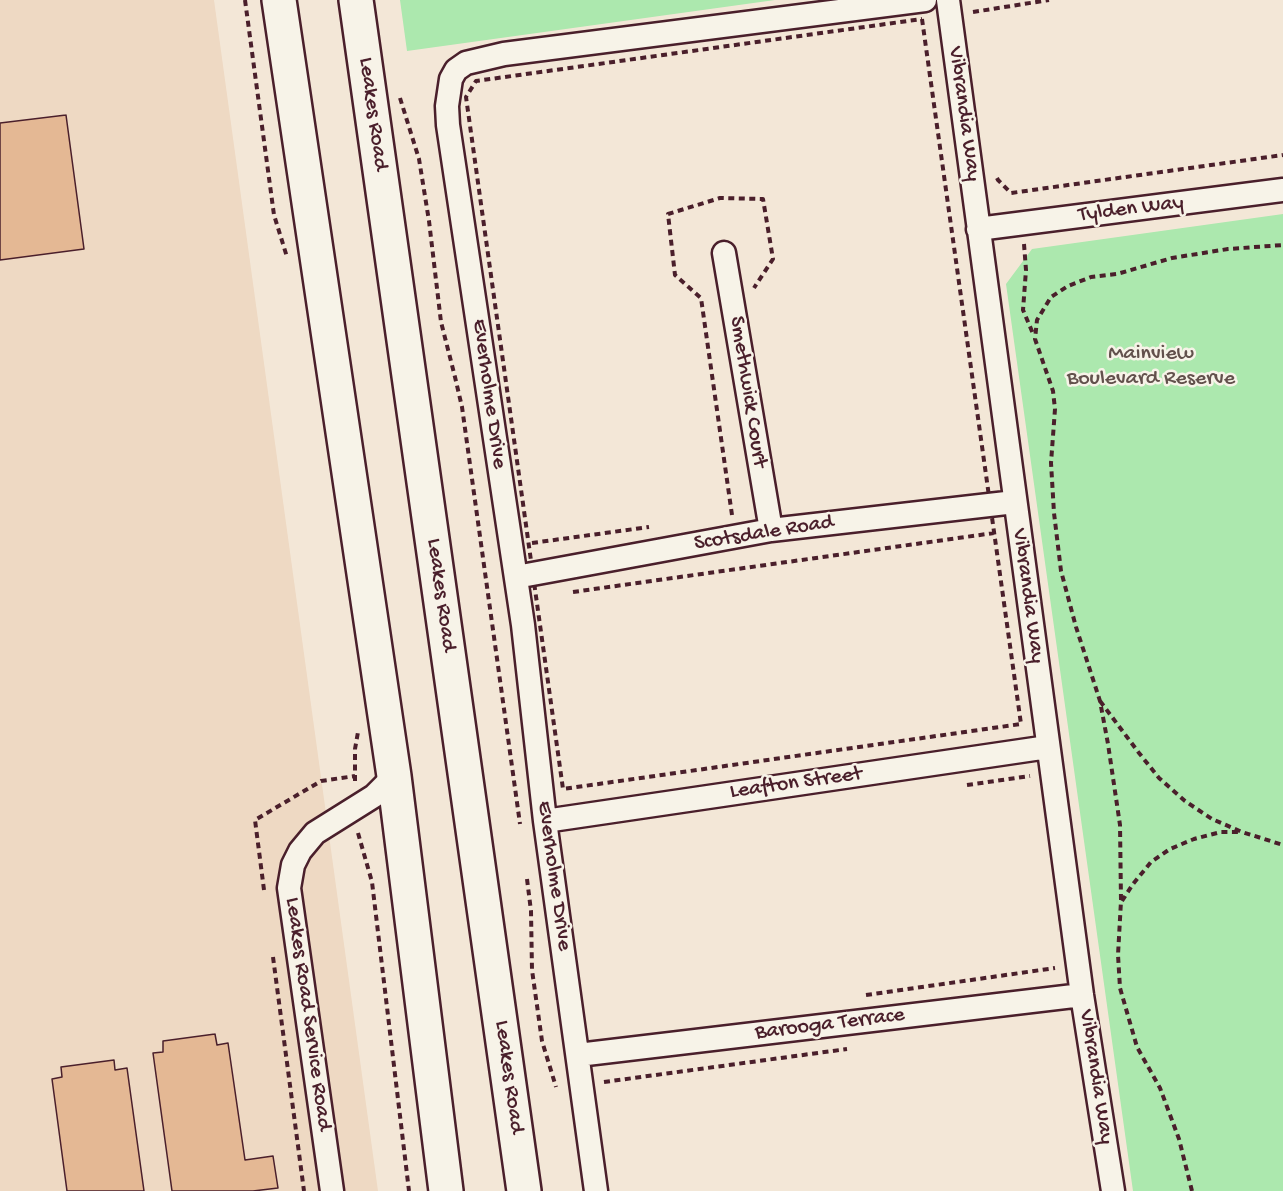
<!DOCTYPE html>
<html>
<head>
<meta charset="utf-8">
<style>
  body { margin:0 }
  canvas { display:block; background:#f3e7d7 }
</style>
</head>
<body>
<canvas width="1283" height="1191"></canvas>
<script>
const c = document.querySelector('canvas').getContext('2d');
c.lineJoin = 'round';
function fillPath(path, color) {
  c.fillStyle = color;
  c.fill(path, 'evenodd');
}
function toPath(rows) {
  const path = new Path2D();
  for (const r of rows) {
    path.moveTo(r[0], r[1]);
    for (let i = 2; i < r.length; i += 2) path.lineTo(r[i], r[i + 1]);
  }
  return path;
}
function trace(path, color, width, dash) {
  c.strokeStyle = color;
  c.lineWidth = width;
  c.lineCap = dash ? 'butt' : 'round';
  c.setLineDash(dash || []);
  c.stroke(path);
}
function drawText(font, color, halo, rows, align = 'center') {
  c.font = font + ' "Gochi Hand",sans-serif';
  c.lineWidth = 5;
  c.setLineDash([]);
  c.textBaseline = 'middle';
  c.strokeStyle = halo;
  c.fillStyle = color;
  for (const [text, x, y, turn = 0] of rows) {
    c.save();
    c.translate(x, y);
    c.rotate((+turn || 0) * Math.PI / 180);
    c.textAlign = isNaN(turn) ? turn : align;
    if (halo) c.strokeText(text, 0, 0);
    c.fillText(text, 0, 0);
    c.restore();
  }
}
fillPath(toPath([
  [0,0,214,0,378,1191,0,1191]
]), '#eed9c3');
fillPath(toPath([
  [400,0,775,0,407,51],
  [1283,214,1283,1191,1133,1191,1006,284,1032,249]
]), '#ace8ae');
const building = toPath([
  [66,115,84,249,0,260,0,123,66,115],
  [215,1034,217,1045,228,1043,245,1160,273,1156,278,1188,253,1191,172,1191,153,1053,163,1052,163,1041,215,1034],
  [114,1060,115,1070,127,1068,144,1191,67,1191,52,1079,62,1077,61,1067,114,1060]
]);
fillPath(building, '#e4b894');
trace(building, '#4a1f2b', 1.5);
const minor = toPath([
  [948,0,1082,995,1113,1191],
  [978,229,1283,190],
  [724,253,771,530],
  [516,577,771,530,1015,502],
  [545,821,1048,747],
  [578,1055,1082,995],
  [332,1191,289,888,293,865,300,851,315,833,374,796,394,776],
  [596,1191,545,821,523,625,448,125,447,106,451,79,456,70,466,63,504,54,925,0]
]);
const trunk = toPath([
  [279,0,394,776,446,1191],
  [356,0,524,1191]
]);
trace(minor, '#4a1f2b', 27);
trace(trunk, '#4a1f2b', 38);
trace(toPath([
  [245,0,274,215,287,257],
  [973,12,1049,0],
  [922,19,1021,724,563,789,466,97,476,81,922,19],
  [400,98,419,159,429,221,441,322,455,377,462,407,520,824],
  [997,178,998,180,1011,193,1283,155],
  [1024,244,1026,270,1023,310,1034,336],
  [732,515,701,298,675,275,668,214,720,198,763,199,773,259,754,288],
  [532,543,649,527],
  [573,592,994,533],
  [1100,701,1139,753,1159,778,1185,801,1212,819,1242,832,1283,845],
  [355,781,355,749,358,732],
  [967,785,1030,776],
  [358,833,372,882,409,1191],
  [527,879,531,911,532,970,542,1041,556,1087],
  [264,890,255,820,321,781,355,776],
  [1122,901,1133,884,1151,862,1170,849,1194,839,1221,832,1238,832],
  [273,957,304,1191],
  [866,995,1055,968],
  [604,1082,847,1049],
  [1192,1191,1179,1139,1160,1088,1137,1047,1120,988,1118,955,1121,901,1120,825,1108,744,1100,701,1076,627,1061,571,1054,513,1051,463,1055,409,1053,391,1035,339,1037,320,1051,297,1068,286,1091,277,1117,274,1172,258,1228,249,1283,245]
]), '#4a1f2b', 4, [6, 4.5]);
trace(minor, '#f7f3e8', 22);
trace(trunk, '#f7f3e8', 33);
drawText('22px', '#4a1f2b', '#f7f3e8', [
  ["Leakes Road",372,114,82],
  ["Vibrandia Way",963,114,82],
  ["Tylden Way",1131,210,-7],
  ["Smethwick Court",747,392,81],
  ["Everholme Drive",488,394,82],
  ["Scotsdale Road",764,534,-9],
  ["Leakes Road",440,595,82],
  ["Vibrandia Way",1027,596,82],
  ["Leafton Street",796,784,-8],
  ["Everholme Drive",553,876,82],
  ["Leakes Road Service Road",307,1014,82],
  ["Barooga Terrace",830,1025,-7],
  ["Leakes Road",508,1077,82],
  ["Vibrandia Way",1095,1077,81]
]);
drawText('22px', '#62514c', '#f7f3e8', [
  ["Mainview",1151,355],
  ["Boulevard Reserve",1151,380]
]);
</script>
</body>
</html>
